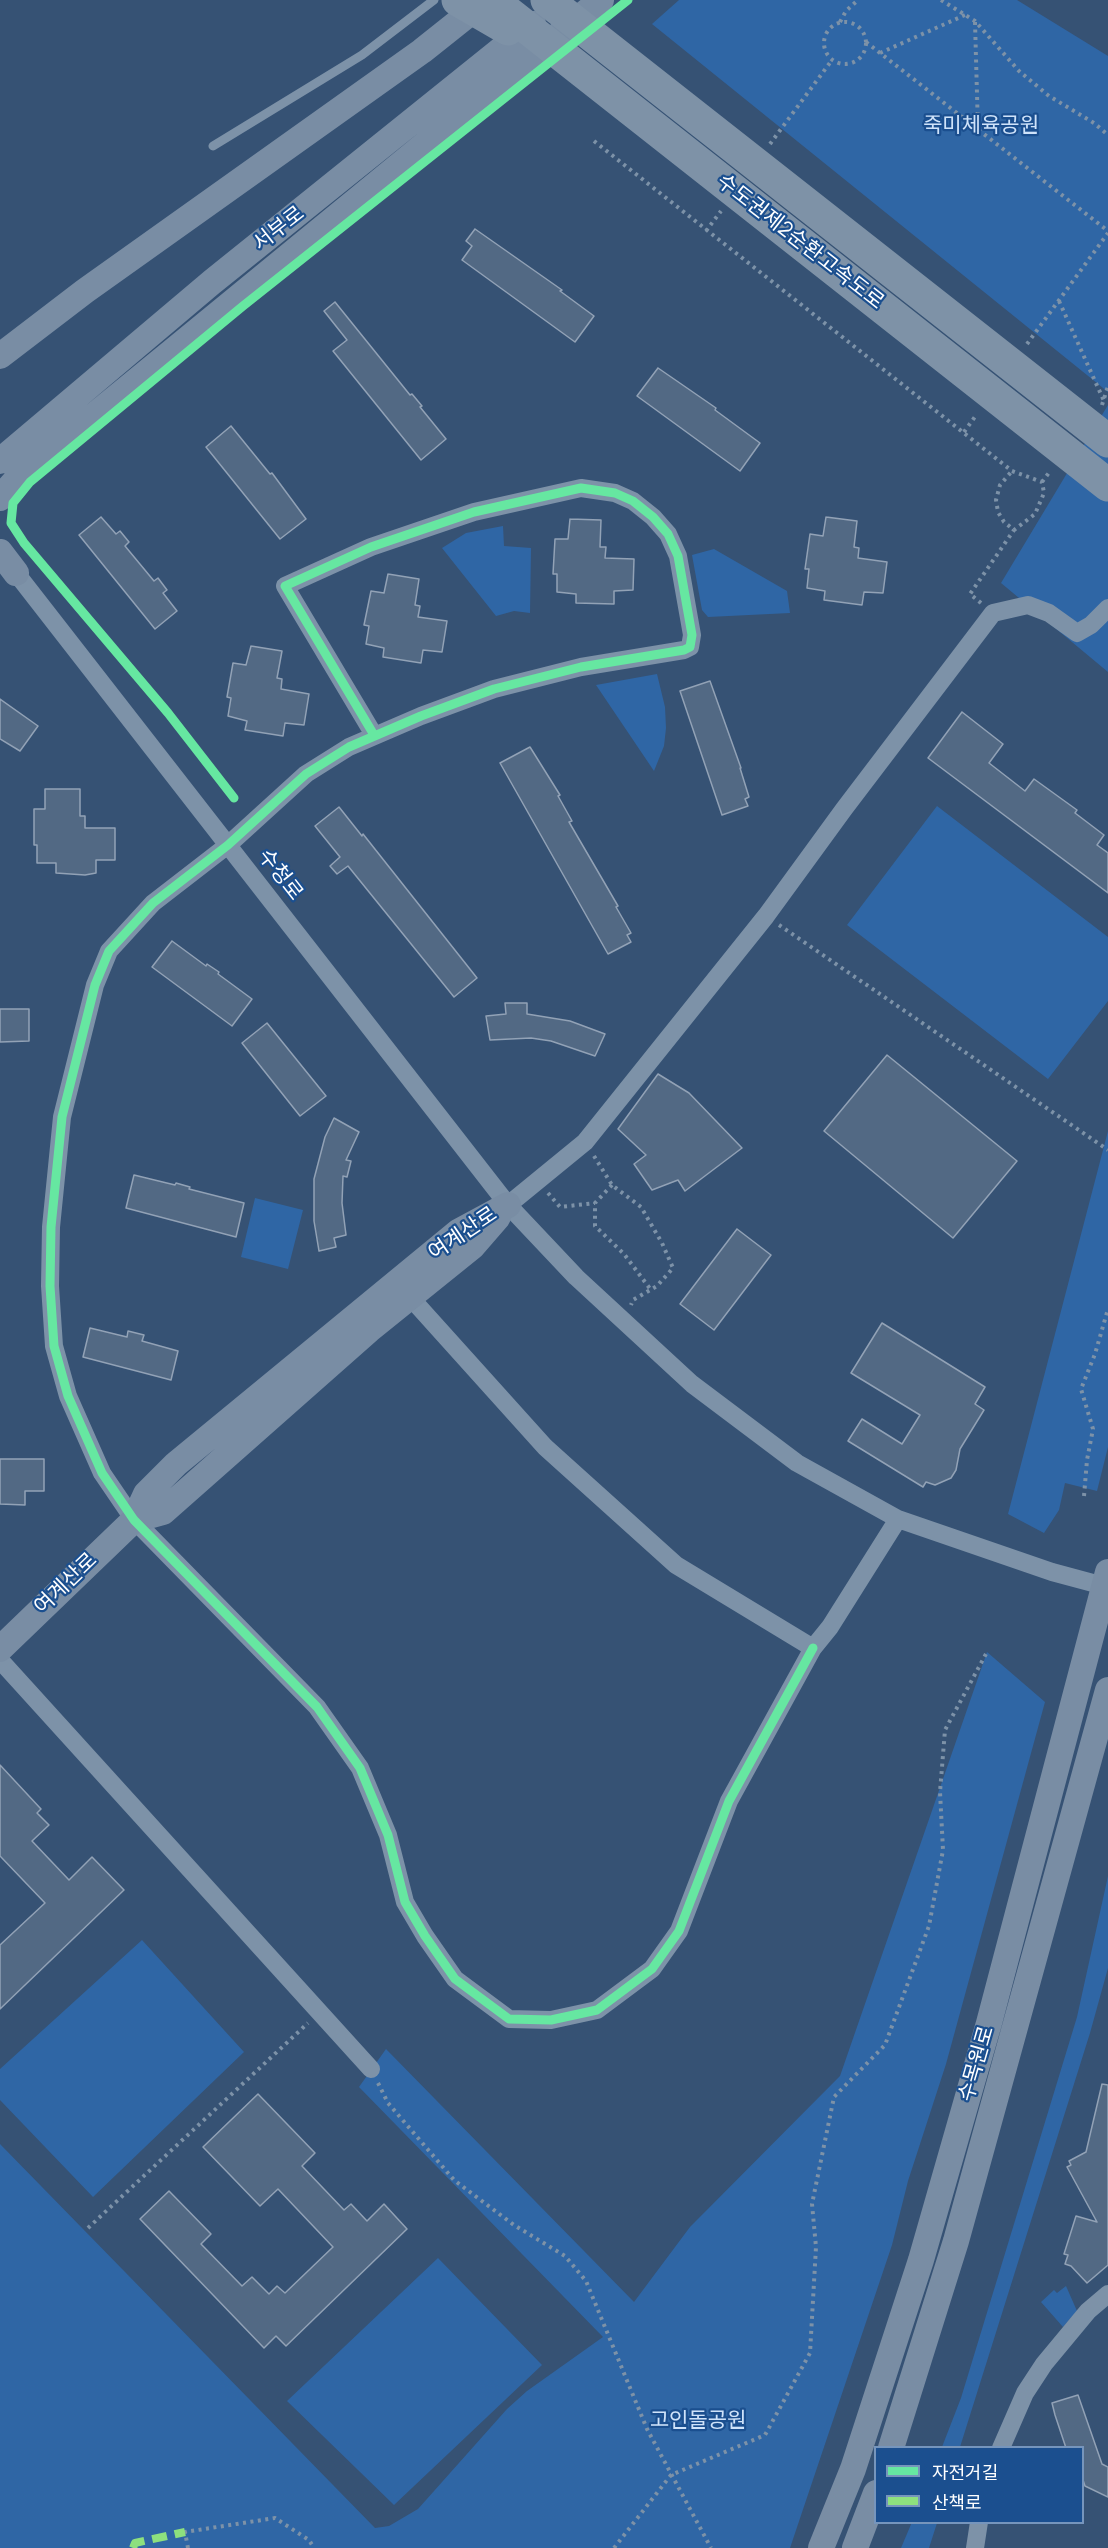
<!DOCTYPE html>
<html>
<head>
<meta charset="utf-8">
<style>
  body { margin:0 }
  #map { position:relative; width:1108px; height:2548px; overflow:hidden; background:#365274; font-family:Manrope,"Noto Sans KR",sans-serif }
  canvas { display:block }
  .legend { position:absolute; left:874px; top:2446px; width:210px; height:78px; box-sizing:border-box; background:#1b4f8f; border:2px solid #7695bc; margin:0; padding:8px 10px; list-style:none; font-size:18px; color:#fff }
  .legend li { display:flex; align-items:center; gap:12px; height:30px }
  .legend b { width:30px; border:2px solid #7695bc }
</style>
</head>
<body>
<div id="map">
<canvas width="1108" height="2548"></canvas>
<ul class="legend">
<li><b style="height:8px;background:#66e7a1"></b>자전거길</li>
<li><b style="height:8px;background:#8de07e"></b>산책로</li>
</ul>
</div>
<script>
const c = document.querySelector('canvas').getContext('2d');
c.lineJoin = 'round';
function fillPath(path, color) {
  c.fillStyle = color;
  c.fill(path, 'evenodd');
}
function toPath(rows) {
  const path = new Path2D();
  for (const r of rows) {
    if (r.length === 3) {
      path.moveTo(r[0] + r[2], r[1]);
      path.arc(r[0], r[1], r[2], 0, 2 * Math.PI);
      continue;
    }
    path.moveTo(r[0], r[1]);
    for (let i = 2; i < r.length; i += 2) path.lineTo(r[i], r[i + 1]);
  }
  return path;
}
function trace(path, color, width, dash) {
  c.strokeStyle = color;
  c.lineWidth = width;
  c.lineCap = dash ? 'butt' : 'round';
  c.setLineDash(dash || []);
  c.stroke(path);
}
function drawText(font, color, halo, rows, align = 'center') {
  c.font = font + ' Manrope,"Noto Sans KR",sans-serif';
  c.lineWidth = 4.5;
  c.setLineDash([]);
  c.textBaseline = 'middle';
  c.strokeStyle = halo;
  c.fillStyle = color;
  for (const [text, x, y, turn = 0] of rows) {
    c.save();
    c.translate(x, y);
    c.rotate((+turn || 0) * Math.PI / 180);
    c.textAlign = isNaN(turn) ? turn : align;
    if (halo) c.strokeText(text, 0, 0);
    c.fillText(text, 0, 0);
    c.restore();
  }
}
fillPath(toPath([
  [679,0,1017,0,1108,56,1108,392,652,24],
  [1108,405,1108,672,1001,583],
  [503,526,504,546,531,548,530,613,514,611,496,616,442,548,466,533],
  [714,549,787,591,790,613,708,617,702,610,692,555],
  [657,674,665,707,666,728,664,746,654,771,596,685],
  [937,806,1108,937,1108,1001,1048,1079,847,925],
  [1108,1131,1108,1447,1097,1491,1065,1483,1059,1510,1044,1533,1008,1514],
  [255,1198,303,1210,288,1269,241,1257],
  [987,1652,1045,1702,946,2064,908,2181,892,2245,790,2548,0,2548,0,2144,375,2528,389,2526,418,2509,507,2409,527,2391,603,2337,359,2087,386,2049,634,2302,690,2227,840,2076],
  [1108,1876,1108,1968,1090,2033,960,2447,942,2447,961,2398,1077,2017],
  [142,1940,244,2052,93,2197,0,2100,0,2069],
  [438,2258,542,2365,394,2505,287,2401],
  [1066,2286,1077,2311,1063,2327,1041,2302,1054,2290,1057,2293],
  [912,2522,937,2523,929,2548,901,2548]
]), '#2f66a5');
const building = toPath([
  [475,229,562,290,560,291,594,316,575,342,462,260,472,246,466,241,475,229],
  [335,302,410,395,412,394,422,406,420,407,446,439,421,460,333,351,347,340,324,311,335,302],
  [658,368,716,408,715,410,760,443,740,471,637,396,658,368],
  [231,426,270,474,272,473,306,519,280,539,206,447,231,426],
  [101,517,116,534,120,531,129,542,125,546,154,581,158,578,167,590,163,593,177,611,155,629,79,535,101,517],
  [826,517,857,521,854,547,859,548,858,558,887,562,883,593,864,592,862,605,824,600,825,591,807,588,809,569,805,569,810,534,823,536,826,517],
  [570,519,601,520,600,547,606,547,605,558,634,559,633,590,614,591,614,604,576,603,576,594,557,592,557,574,553,574,555,539,568,539,570,519],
  [388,574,419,579,415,605,420,606,418,617,447,621,442,652,423,650,421,663,383,657,384,648,366,644,369,626,364,625,371,591,384,593,388,574],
  [251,646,282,651,277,678,282,679,281,689,309,694,304,725,285,723,283,736,245,730,247,721,228,716,231,698,227,697,233,663,246,665,251,646],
  [710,681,741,768,740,768,749,797,745,799,748,806,722,815,680,691,710,681],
  [0,699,38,726,20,751,0,739,0,699],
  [962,712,1003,744,989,763,1025,791,1034,779,1077,810,1075,813,1104,835,1097,845,1108,853,1108,893,928,758,962,712],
  [530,747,560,795,558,796,572,821,569,822,618,906,616,907,631,933,627,935,631,942,608,954,500,763,530,747],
  [45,789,80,789,80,816,85,816,85,828,115,828,115,860,96,860,96,873,85,875,56,873,56,863,37,863,37,845,34,845,34,809,45,809,45,789],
  [339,807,362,836,363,834,477,978,454,997,348,866,337,874,330,866,340,857,315,826,339,807],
  [172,941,206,966,207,964,219,972,218,974,252,999,232,1026,152,967,172,941],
  [505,1003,527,1003,527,1014,570,1021,605,1034,595,1056,551,1041,531,1038,490,1040,486,1016,506,1014,505,1003],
  [0,1009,29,1009,29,1041,0,1042,0,1009],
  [267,1023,326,1096,300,1116,242,1043,267,1023],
  [887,1055,1017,1161,953,1238,824,1131,887,1055],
  [658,1074,689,1093,742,1148,685,1191,678,1180,652,1190,634,1164,646,1155,618,1129,658,1074],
  [334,1118,359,1132,346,1160,351,1161,347,1177,343,1176,342,1203,346,1235,334,1238,336,1247,319,1251,314,1221,314,1179,325,1137,334,1118],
  [134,1175,175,1185,176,1183,190,1187,189,1189,244,1203,236,1237,126,1208,134,1175],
  [737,1229,771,1255,714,1330,680,1304,737,1229],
  [882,1323,985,1387,975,1404,984,1410,960,1449,956,1470,951,1478,935,1485,926,1482,923,1487,848,1441,862,1419,902,1444,920,1415,851,1373,882,1323],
  [90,1328,127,1337,128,1331,144,1335,142,1341,178,1351,171,1380,83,1357,90,1328],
  [0,1459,44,1459,44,1491,25,1491,25,1505,0,1504,0,1459],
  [0,1765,41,1809,37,1813,49,1825,32,1841,69,1880,92,1857,124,1890,0,2009,0,1945,45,1903,0,1856,0,1765],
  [1102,2084,1108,2085,1108,2265,1087,2283,1071,2266,1065,2264,1068,2255,1064,2254,1076,2216,1097,2222,1067,2167,1071,2165,1069,2161,1086,2152,1102,2084],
  [258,2094,315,2153,302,2166,344,2210,351,2204,367,2221,384,2204,407,2229,286,2346,276,2336,264,2348,140,2219,169,2191,211,2234,201,2244,242,2286,252,2277,269,2294,277,2286,285,2293,333,2247,278,2189,260,2206,203,2147,258,2094],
  [1078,2395,1102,2464,1108,2467,1108,2497,1085,2486,1083,2480,1083,2448,1066,2448,1055,2415,1052,2403,1078,2395]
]);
fillPath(building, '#526984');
trace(building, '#92a2b6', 1.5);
trace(toPath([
  [941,0,975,21,1019,71,1049,96,1094,123,1108,135],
  [845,43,21],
  [840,22,846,11,858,0],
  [975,22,978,130],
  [866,42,1108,231],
  [880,53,965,15],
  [594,141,1012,471],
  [770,144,832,60],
  [706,231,721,211],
  [1059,301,1104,401],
  [1027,344,1108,233],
  [1102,405,1108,386],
  [964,432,977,414],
  [1012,471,1042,482,1044,493,1035,514,1014,530,1004,522,998,512,996,500,1000,485,1012,471],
  [1042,482,1051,470],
  [981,603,970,594,1014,530],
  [779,925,1108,1150],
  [594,1156,612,1185,641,1207,662,1243,673,1268,657,1286,633,1300,631,1305],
  [612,1185,595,1203,595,1226,624,1254,651,1290],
  [548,1193,560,1207,595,1203],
  [1084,1496,1087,1460,1093,1429,1081,1389,1095,1354,1108,1309],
  [378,2083,388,2103,454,2180,514,2225,565,2256,586,2281,647,2429,711,2548],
  [88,2228,308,2023],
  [188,2548,185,2532,275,2518,309,2540,314,2548],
  [614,2548,671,2475,765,2435,810,2353,816,2247,812,2204,834,2097,885,2045,929,1926,943,1850,940,1792,945,1730,987,1652]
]), '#7d92a8', 4, [3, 4.5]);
trace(toPath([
  [213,146,362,55,434,0]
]), '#7d92a8', 9);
trace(toPath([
  [16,573,508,1205,576,1277,692,1384,797,1463,898,1519,1052,1572,1108,1587],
  [374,735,285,586,371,547,474,512,581,488,615,493,633,501,653,517,668,534,678,556,692,635,690,647,684,650,581,667,494,689,421,716,349,747,306,774,228,845,153,903,109,951,95,985,62,1117,51,1227,50,1286,54,1346,68,1396,102,1473,134,1520,317,1707,360,1768,388,1835,405,1902,425,1936,455,1979,509,2019,551,2020,597,2010,652,1969,679,1931,729,1801,813,1648],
  [508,1205,585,1142,766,916,844,809,993,613,1028,605,1049,613,1077,633,1091,625,1108,608],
  [410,1297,545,1447,676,1565,813,1648,830,1627,898,1519],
  [0,1660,371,2069],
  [1001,2448,1025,2393,1044,2364,1088,2311,1108,2294],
  [975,2548,979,2522]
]), '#7d92a8', 18);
trace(toPath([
  [0,356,85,291,422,51,486,0],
  [0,461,212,282,533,24],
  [0,498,18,478,601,0],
  [0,552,16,573],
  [134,1520,163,1512,369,1330,472,1247,498,1217],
  [0,1649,134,1520,146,1494,176,1464,458,1232,508,1205],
  [891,2448,956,2241,1108,1690],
  [821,2548,853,2469,921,2260,989,2023,1108,1572],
  [855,2548,876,2493]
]), '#798da4', 26);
trace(toPath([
  [458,0,508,29],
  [492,0,1108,485],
  [547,0,1108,441]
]), '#7e92a7', 33);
trace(toPath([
  [133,2548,135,2543,185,2532]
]), '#8de07e', 8, [15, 8]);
trace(toPath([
  [374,735,285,586,371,547,474,512,581,488,615,493,633,501,653,517,668,534,678,556,692,635,690,647,684,650,581,667,494,689,421,716,349,747,306,774,228,845,153,903,109,951,95,985,62,1117,51,1227,50,1286,54,1346,68,1396,102,1473,134,1520,317,1707,360,1768,388,1835,405,1902,425,1936,455,1979,509,2019,551,2020,597,2010,652,1969,679,1931,729,1801,813,1648],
  [234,798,168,713,24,543,11,523,13,503,30,482,243,306,628,0]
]), '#66e7a1', 9);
drawText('21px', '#cfe3fa', '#1b4f8f', [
  ["죽미체육공원",981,126],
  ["고인돌공원",698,2421]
]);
drawText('21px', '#fff', '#1b4f8f', [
  ["서부로",279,229,-38],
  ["수도권제2순환고속도로",800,242,38],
  ["수청로",280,875,52],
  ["여계산로",463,1234,-34],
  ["여계산로",66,1584,-44],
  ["수목원로",977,2064,-74]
]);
</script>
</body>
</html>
